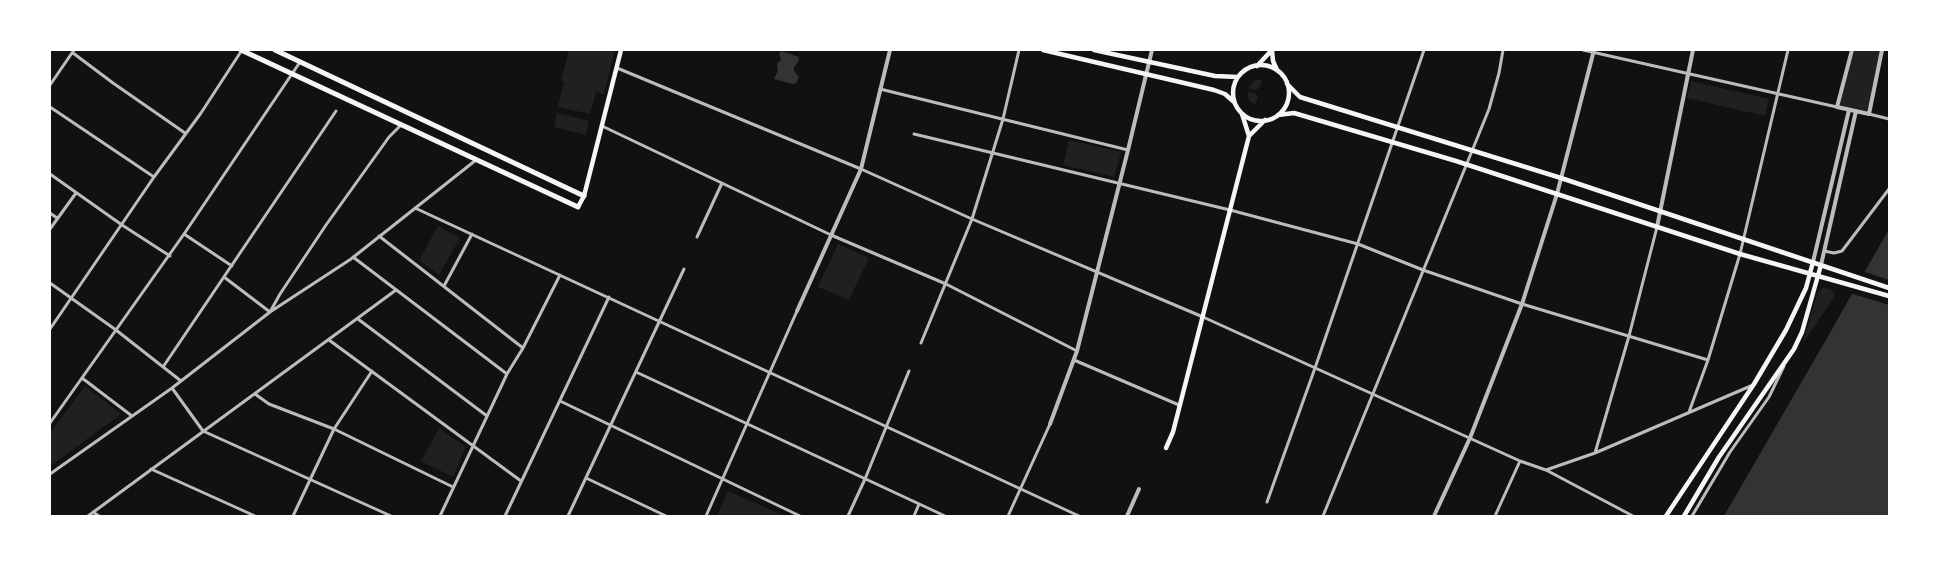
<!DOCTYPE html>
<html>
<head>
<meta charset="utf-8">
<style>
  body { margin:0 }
  #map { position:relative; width:1939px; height:566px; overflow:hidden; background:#111; font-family:Quicksand,sans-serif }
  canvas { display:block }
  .frame { position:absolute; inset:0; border:51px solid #fff; pointer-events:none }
</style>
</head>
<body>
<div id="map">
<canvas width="1939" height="566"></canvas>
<div class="frame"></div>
</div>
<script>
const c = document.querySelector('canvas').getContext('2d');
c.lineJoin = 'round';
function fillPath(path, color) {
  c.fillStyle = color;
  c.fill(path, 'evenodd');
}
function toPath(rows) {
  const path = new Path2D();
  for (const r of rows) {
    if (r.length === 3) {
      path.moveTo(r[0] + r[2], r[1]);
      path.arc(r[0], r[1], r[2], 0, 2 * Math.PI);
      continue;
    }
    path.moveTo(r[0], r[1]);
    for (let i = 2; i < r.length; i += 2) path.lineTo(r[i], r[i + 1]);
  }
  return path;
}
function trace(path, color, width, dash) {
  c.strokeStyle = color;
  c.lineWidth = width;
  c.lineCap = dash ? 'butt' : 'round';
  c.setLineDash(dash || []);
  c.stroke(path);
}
fillPath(toPath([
  [569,50,615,50,604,94,596,92,590,114,558,107,564,82,561,81],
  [1852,50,1882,50,1869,114,1837,107],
  [1262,79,1260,87,1256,90,1248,88,1254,81],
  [1691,81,1769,99,1765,116,1687,98],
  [1247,92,1255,93,1258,98,1255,105,1249,100],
  [557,113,589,121,586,135,554,127],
  [1069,140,1121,152,1114,177,1063,165],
  [438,226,460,238,439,275,419,260],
  [838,244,869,258,849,300,818,287],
  [1823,288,1830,289,1834,292,1834,298,1802,344,1818,292],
  [85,386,121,414,52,465,50,463,50,433],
  [439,428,466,447,453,477,421,461],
  [728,491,785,516,717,516]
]), '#202020');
fillPath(toPath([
  [782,51,799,57,798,62,794,67,794,71,799,77,796,83,792,84,774,79,778,70,777,64,781,60,779,53],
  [1889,229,1889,516,1724,516,1823,345]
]), '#333');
fillPath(toPath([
  [1862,271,1889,280,1889,305,1850,293]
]), '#111');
trace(toPath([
  [1583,50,1837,107],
  [73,53,113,83,185,133],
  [617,68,861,169,972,219,1203,317,1520,461,1546,470,1633,516],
  [50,85,74,50],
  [880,89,1128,150],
  [50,107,154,177],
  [1869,114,1889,119],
  [602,126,831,235,946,284,1077,351],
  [914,134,1230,210,1358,244,1423,270,1522,304,1708,360],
  [50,174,122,225,170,256],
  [415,208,1079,516],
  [50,213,57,218],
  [50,229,76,193],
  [184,234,232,266],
  [379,236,523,348],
  [697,237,722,183],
  [1824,251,1834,253,1842,251,1889,189],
  [353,257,507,374],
  [224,277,270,312,280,294,326,225,389,137,401,125],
  [50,283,116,330,181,381],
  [444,286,472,234],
  [358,319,487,416],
  [50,329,154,177,201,113,242,50],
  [329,340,521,481],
  [921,343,972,219,1003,119,1019,50],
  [1074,360,1179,405],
  [163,367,336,111],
  [636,372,945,516],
  [82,378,132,416],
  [172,388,203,431,391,516],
  [255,394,269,404,334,429,453,487],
  [560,401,800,516],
  [1689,412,1708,360,1740,254,1788,50],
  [50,423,184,234,300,62],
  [1595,453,1629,336,1657,227],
  [151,469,255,516],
  [1546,470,1595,453,1753,385],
  [50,474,172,388,270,312,351,259,476,160],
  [586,478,666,516],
  [1267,502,1315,368,1424,50],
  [93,512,99,516],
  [88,516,396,290],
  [293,516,334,429,372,371],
  [440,516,507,374,523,348,560,275],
  [505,516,609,297],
  [568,516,684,269],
  [706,516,797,311],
  [848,516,865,479,909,371],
  [914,516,919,504],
  [1008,516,1050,424],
  [1323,516,1472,151,1489,109,1499,73,1503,50],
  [1495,516,1520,461],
  [1692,516,1730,452,1769,397,1784,366]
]), '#bcbcbc', 3);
trace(toPath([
  [1852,50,1837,107,1869,114,1882,50],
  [1657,227,1693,50],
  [1813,262,1849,110],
  [1821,265,1856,111],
  [797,311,861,169,890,50],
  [1050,424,1077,351,1128,150,1152,50],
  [1127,516,1139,489],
  [1434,516,1470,438,1522,304,1557,194,1594,50]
]), '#bcbcbc', 4);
trace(toPath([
  [1043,50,1214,90,1225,94,1234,102],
  [1094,50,1215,76,1238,77],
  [1272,50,1273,61,1277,70],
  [1261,93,28],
  [1257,66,1271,51],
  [1287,84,1300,97,1561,178,1889,288],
  [1242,114,1249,136],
  [1278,115,1294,113,1456,161,1740,254,1889,296],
  [578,207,584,196,621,50],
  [1166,448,1173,432,1249,136,1265,120],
  [1666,516,1754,384,1786,330,1806,288,1813,262],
  [1684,516,1719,457,1794,349,1802,332,1821,265]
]), '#f5f5f5', 4.5);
trace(toPath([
  [241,50,578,207],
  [275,50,584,196]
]), '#f5f5f5', 5);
</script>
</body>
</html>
